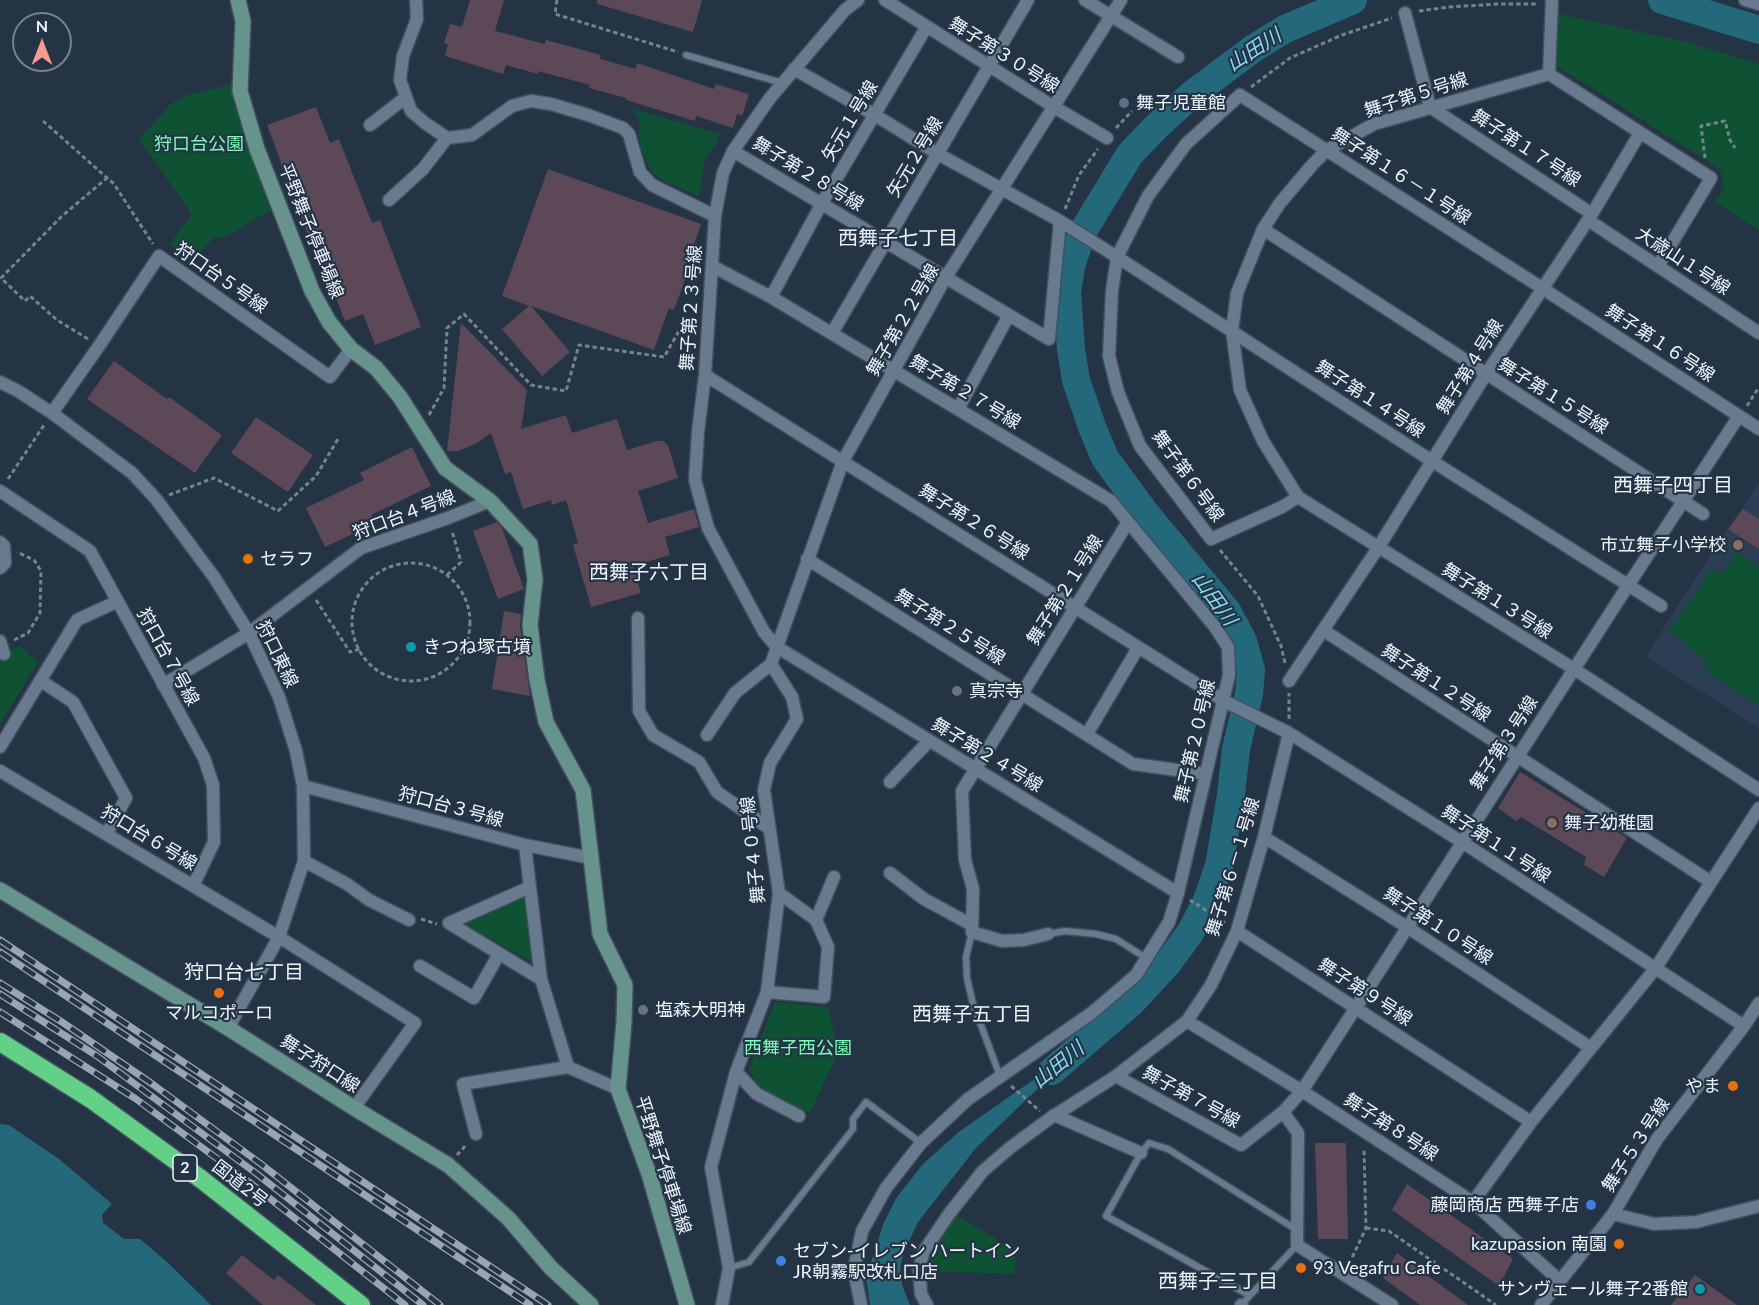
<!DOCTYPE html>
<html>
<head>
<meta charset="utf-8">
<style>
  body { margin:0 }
  #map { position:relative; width:1759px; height:1305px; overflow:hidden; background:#253445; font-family:Lato,sans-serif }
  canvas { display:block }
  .north { position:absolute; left:12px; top:12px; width:60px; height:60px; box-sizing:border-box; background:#253445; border:2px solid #75818f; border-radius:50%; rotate:0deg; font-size:16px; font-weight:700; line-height:24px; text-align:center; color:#eef5ff }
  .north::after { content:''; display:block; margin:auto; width:21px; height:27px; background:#f59c90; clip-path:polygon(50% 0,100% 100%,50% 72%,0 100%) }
</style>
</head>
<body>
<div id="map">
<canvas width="1759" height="1305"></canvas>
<div class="north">N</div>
</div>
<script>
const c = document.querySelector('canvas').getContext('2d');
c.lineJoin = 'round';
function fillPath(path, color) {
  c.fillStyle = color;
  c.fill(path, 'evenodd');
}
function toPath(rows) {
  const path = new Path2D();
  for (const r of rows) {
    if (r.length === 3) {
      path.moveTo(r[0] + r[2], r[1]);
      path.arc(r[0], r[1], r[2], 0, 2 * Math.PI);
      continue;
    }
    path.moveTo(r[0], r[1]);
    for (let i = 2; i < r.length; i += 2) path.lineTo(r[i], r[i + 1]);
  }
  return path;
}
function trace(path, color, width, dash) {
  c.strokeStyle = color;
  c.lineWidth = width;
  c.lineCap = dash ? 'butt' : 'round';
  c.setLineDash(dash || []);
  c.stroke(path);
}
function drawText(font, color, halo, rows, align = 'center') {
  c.font = font + ' Lato,"Noto Sans JP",sans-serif';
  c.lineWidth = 4.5;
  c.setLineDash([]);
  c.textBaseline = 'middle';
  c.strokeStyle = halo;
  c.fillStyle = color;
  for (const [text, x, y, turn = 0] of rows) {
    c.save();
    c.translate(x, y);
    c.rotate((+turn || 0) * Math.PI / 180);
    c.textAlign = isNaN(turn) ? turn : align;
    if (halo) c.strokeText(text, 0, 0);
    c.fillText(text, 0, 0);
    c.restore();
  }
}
fillPath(toPath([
  [1759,482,1759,728,1646,657,1669,619]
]), '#2b3e54');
fillPath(toPath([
  [1559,14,1686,42,1759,64,1759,230,1715,202,1724,189,1720,169,1557,66],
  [232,84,233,102,272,209,227,236,213,238,193,261,170,244,192,214,139,139,170,105,184,96],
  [633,109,720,134,716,144,705,158,699,196,662,180,652,172,642,151,639,138,639,119],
  [1736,552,1759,567,1759,706,1707,672,1705,660,1670,631,1711,569,1722,575],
  [20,646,38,662,0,724,0,655],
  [525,897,532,962,462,923],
  [775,1002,828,1007,838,1052,810,1113,760,1089,749,1069],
  [956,1215,1016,1251,1015,1274,927,1271,929,1253]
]), '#0e5233');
fillPath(toPath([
  [1082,1046,976,1148,918,1222,903,1254,900,1269,902,1285,910,1305,870,1305,866,1278,884,1222,897,1197,923,1164,960,1131],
  [0,1124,9,1125,59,1159,112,1204,102,1215,103,1223,124,1239,140,1239,167,1262,211,1305,0,1305]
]), '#24697b');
trace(toPath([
  [1662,0,1759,30],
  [1052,1071,1131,1003,1168,963,1190,933,1206,903,1219,866,1231,795,1236,749,1249,694,1251,670,1243,641,1227,611,1146,514,1105,458,1092,427,1076,380,1071,349,1067,293,1071,266,1082,233,1130,154,1155,128,1191,95,1254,48,1285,29,1353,0]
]), '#24697b', 28);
fillPath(toPath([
  [470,0,504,0,495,31,545,44,546,40,601,55,600,59,636,69,637,63,714,89,716,84,749,94,742,116,737,114,733,128,696,116,695,121,626,100,626,98,589,88,590,85,538,71,538,74,506,65,503,74,445,56,448,44,444,43,450,24,462,27],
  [597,0,702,0,693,32,597,4],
  [316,107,330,143,339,139,372,223,380,220,421,327,375,345,363,314,345,321,328,278,325,279,280,162,281,162,267,125],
  [548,169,701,224,684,273,687,274,674,310,669,308,654,350,531,306,570,352,542,376,502,329,529,306,502,296],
  [461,323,527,390,521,429,566,415,572,433,617,419,627,450,657,441,663,441,668,445,678,478,638,491,648,523,694,509,699,527,665,537,670,555,633,566,641,593,591,607,573,545,578,543,566,500,552,505,551,500,523,509,511,472,505,474,491,433,477,443,458,451,447,451],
  [114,361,167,399,169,397,222,435,195,473,87,399],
  [256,417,313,455,288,492,231,453],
  [412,447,431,486,371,515,375,523,325,547,306,508,364,480,360,473],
  [1743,509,1759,519,1759,549,1728,529],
  [497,522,502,528,524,589,498,599,473,531],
  [504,611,521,614,520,626,530,696,492,689],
  [1520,772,1627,838,1604,877,1584,865,1586,857,1521,817,1516,821,1498,808],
  [1315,1143,1346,1143,1348,1239,1318,1239],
  [1407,1184,1513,1259,1499,1286,1392,1210],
  [1397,1253,1468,1305,1420,1305,1383,1278],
  [242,1255,274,1280,278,1275,316,1305,263,1305,226,1273],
  [1695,1275,1737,1305,1671,1305]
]), '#5c4857');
const lane = toPath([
  [686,55,782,83],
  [972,932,966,957,967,978,973,1004,1000,1076],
  [1048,934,1065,931,1096,934,1116,939,1146,958],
  [729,1268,749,1262,853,1129,853,1119,866,1102,921,1143],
  [1249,1295,1106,1216,1141,1153,1149,1143,1168,1149,1297,1230],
  [1241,1305,1297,1245]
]);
const street = toPath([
  [416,0,417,19,403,56,400,80,411,111,425,123,447,138,472,135,512,106,531,101,551,104,588,115,623,128,629,134,640,172,652,185,715,216],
  [858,0,845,10,770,98,733,151,723,173,715,216,705,375,698,432,695,480,708,528,764,632,777,647,1178,893],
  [885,0,1054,107,1107,138],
  [1085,0,1178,57],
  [1552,0,1549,74,1711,178,1658,266],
  [1745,0,1759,4],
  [1405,13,1430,107,1592,214],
  [794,69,875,115,938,154,1060,221,1117,257,1432,461,1661,606],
  [370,125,405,98],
  [733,151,1049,339,1060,221],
  [389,200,423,169,447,138],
  [1588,220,1759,333],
  [1263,229,1703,514],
  [712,266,771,297,1111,501,1215,627,1228,647,1229,675,1178,893,1169,922,1136,975,1093,1012,968,1099,921,1143,886,1188,862,1231,854,1270,861,1305],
  [771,297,822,203,926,28],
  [832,333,1028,0],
  [705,375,1224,701,1289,733,1462,842,1744,1026],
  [0,382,18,391,52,413,132,473,156,499,214,577,249,633,279,697,296,751,303,786,304,861,279,937,228,1028],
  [958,409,1009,315],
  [52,413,99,346,159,256,330,377,351,349],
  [1759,429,1542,288,1240,95,1186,144,1148,196,1117,257,1112,291,1109,356,1118,392,1140,446,1211,539,1282,507,1298,497,1574,669,1759,790],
  [0,491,90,551,204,758,213,785,214,842,193,886],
  [1298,497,1263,441,1240,390,1232,331,1237,293,1263,229,1280,203,1313,164,1327,150,1374,124,1549,74],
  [0,542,4,546,5,563,0,568],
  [807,559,1133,764,1206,774],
  [638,618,639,711,653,735,699,762,717,792,770,829],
  [1323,630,1711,882],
  [0,641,4,654],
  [41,681,73,702,126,798,107,833],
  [1289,681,1378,548,1486,374,1592,214,1640,133],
  [163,685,249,633,361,548,448,518,490,501],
  [1087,734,1138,648],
  [707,735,735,693,771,664],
  [0,747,77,620,116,602],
  [0,771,279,937,415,1023,354,1108],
  [890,782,929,741],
  [303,786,525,845,591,858],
  [1264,837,1407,927,1591,1048],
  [525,845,530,887],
  [304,861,347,884,369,900,409,920],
  [890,873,924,899,972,925],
  [816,920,834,877],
  [449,923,530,887,541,979,568,1067,618,1089],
  [449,923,541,979],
  [1237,931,1531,1122],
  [1048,934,1024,940,1002,941,972,932,973,889,965,860,962,791,1128,522],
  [420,966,474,998,499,954],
  [767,992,824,997,828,947,816,920,779,893],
  [1187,1021,1302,1091,1473,1202,1561,1282],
  [736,1072,757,1094,799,1116],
  [1116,1076,1241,1145,1283,1112,1302,1091,1629,584,1739,416],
  [1283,1112,1298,1133,1297,1245,1392,1305],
  [1054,1115,1141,1153],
  [476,1134,463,1084,568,1067],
  [1473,1202,1531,1122,1655,969,1759,808],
  [1613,1214,1654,1224,1696,1222,1759,1206],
  [722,1305,729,1268,711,1167,736,1072,767,992,779,893,764,790,770,763,797,719,792,697,771,664,843,461,946,277,1121,0],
  [927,1305,921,1294,919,1269,924,1251,949,1214,983,1171,1011,1147,1049,1119,1116,1076,1187,1021,1211,985,1237,931,1264,837,1289,733],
  [1241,1305,1242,1305],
  [1541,1305,1613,1214,1657,1139,1744,1026,1759,1003]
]);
const secondary = toPath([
  [238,0,243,21,240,91,257,149,312,291,329,322,351,349,376,368,400,397,445,468,490,501,530,544,535,579,530,625,537,680,546,722,583,790,600,934,625,985,624,1022,618,1089,649,1174,687,1305],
  [0,890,228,1028,354,1108,448,1165,508,1218,551,1268,591,1305]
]);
const highway = toPath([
  [0,1042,91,1099,201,1179,361,1305]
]);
trace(lane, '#434f5e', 9);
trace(street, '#434f5e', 15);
trace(secondary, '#434f5e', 18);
trace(highway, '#434f5e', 21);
trace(toPath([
  [557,0,555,14,678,52],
  [1419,11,1449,7,1499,4,1538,4],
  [1251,87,1290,58,1342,35,1392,18],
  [43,121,114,184,153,244],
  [1116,128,1132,111],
  [1705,158,1701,126,1725,121,1730,140,1735,148],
  [1065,209,1079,175,1098,149],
  [88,339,57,320,30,296,25,301,1,278,62,216,107,178],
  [1747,406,1759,387],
  [429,415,444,388,447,328,464,314,531,385,566,391,579,345,664,357,679,331,695,332],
  [8,479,44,425],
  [169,495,214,478,278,511,316,476,338,439],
  [1220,550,1258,596,1281,646,1285,663],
  [411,622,59],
  [447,575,461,562,452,531],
  [316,600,350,652,360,649],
  [14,640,28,633,40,613,41,571,34,560,17,552],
  [1289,719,1289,693],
  [1190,900,1225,923],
  [421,919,437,924],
  [1011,1086,1040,1111],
  [457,1155,467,1144],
  [1366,1228,1389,1231,1496,1305],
  [1349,1264,1366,1228,1364,1148]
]), '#768290', 3, [4.5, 3]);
trace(lane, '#687a8d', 6);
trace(street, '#687a8d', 12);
trace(secondary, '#66948c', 15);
trace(highway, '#63d088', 18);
const rail = toPath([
  [0,940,548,1305],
  [0,952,530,1305],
  [0,983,62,1022,151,1083,261,1164,440,1305],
  [0,994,97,1056,257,1174,423,1305],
  [0,1012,136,1099,249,1182,405,1305]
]);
trace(rail, '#9ba5b2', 7);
trace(rail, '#253445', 4.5, [14]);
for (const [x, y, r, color] of [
  [1124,103,6,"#5c6f8a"],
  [1738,545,6,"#8d6e63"],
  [248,559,6,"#e8710a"],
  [411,647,6,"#0f9aa8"],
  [957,691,6,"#6b7280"],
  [1552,823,6,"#8d6e63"],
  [219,993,6,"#e8710a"],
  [643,1010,6,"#6b7280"],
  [1733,1086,6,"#e8710a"],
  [1591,1205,6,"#3f7fe0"],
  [1619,1244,6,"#e8710a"],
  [781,1261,6,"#3f7fe0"],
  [1301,1268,6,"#e8710a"],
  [1700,1289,6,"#0f9aa8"]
]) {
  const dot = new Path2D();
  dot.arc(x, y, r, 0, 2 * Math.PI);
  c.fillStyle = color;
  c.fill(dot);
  trace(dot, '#253445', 2);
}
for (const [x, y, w] of [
  [185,1168,24]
]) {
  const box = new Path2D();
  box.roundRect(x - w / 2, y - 13, w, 26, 4.5);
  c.fillStyle = '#253445';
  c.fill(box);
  trace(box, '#eef5ff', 1.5);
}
drawText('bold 16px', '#eef5ff', null, [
  ["2",185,1168]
]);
drawText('18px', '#eef5ff', '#253445', [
  ["舞子第３０号線",1004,55,32],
  ["舞子第５号線",1416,95,-18],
  ["矢元１号線",850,121,-59],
  ["舞子第１７号線",1526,148,33],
  ["矢元２号線",915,157,-59],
  ["舞子第２８号線",808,174,31],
  ["舞子第１６－１号線",1401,176,33],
  ["平野舞子停車場線",311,231,68],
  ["大歳山１号線",1683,261,33],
  ["狩口台５号線",221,278,35],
  ["舞子第２３号線",691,308,-86],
  ["舞子第２２号線",903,320,-60],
  ["舞子第１６号線",1660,343,33],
  ["舞子第４号線",1470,367,-58],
  ["舞子第２７号線",965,392,31],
  ["舞子第１５号線",1553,396,32],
  ["舞子第１４号線",1370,399,33],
  ["舞子第６号線",1188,476,54],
  ["狩口台４号線",404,515,-21],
  ["舞子第２６号線",974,522,32],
  ["舞子第２１号線",1065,590,-58],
  ["舞子第１３号線",1497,601,32],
  ["舞子第２５号線",950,627,32],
  ["狩口東線",277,654,64],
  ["狩口台７号線",168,657,61],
  ["舞子第１２号線",1436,683,33],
  ["舞子第２０号線",1195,741,-77],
  ["舞子第３号線",1504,743,-57],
  ["舞子第２４号線",987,755,31],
  ["狩口台３号線",451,807,15],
  ["狩口台６号線",149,838,31],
  ["舞子第１１号線",1496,844,33],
  ["舞子４０号線",753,850,-96],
  ["舞子第６－１号線",1233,867,-73],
  ["舞子第１０号線",1438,926,33],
  ["舞子第９号線",1365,992,33],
  ["舞子狩口線",320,1064,33],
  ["舞子第７号線",1191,1097,29],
  ["舞子第８号線",1391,1127,33],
  ["舞子５３号線",1636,1145,-57],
  ["平野舞子停車場線",663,1165,72],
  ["国道2号",240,1184,38]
]);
drawText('18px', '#eef5ff', '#253445', [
  ["舞子児童館",1136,103],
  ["市立舞子小学校",1726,545,"right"],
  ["セラフ",260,559],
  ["きつね塚古墳",423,647],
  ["真宗寺",969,691],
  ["舞子幼稚園",1564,823],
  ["塩森大明神",655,1010],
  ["マルコポーロ",219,1013,"center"],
  ["やま",1721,1086,"right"],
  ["藤岡商店 西舞子店",1579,1205,"right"],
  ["kazupassion 南園",1607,1244,"right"],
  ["セブン-イレブン ハートイン",793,1251],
  ["JR朝霧駅改札口店",793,1272],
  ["93 Vegafru Cafe",1313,1268],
  ["サンヴェール舞子2番館",1688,1289,"right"]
], 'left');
drawText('18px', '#7bfdb9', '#253445', [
  ["狩口台公園",199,144],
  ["西舞子西公園",798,1048]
]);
drawText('italic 20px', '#85dcf5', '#253445', [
  ["山田川",1254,50,-33],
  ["山田川",1214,599,54],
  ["山田川",1058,1065,-39]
]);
drawText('20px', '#eef5ff', '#253445', [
  ["西舞子七丁目",898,239],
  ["西舞子四丁目",1673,486],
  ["西舞子六丁目",649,573],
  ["狩口台七丁目",244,973],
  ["西舞子五丁目",972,1015],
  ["西舞子三丁目",1218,1282]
]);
</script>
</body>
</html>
